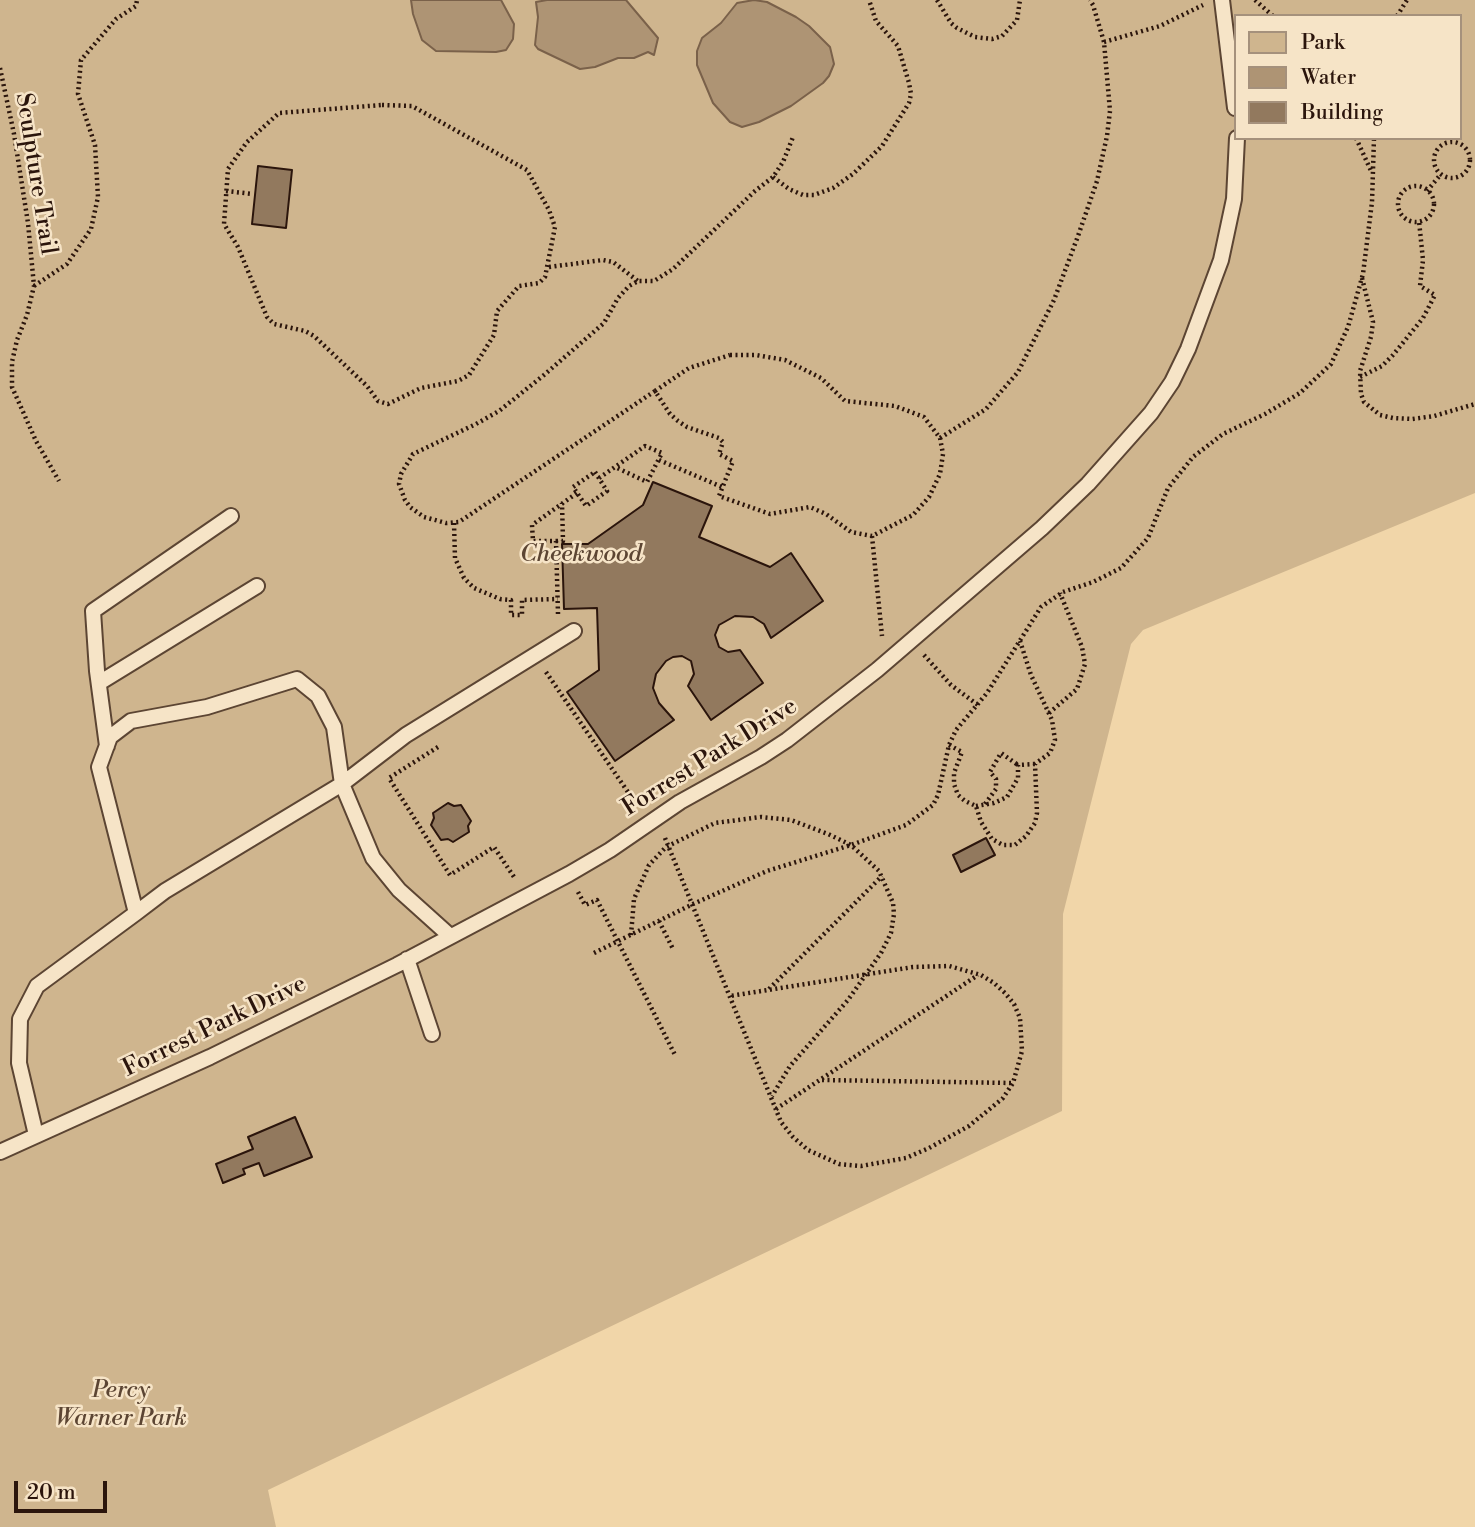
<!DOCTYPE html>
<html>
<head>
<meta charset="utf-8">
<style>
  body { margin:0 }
  #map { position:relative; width:1475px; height:1527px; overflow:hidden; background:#f1d6a9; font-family:"Libre Bodoni",serif }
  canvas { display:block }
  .legend { position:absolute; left:1234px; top:14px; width:228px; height:126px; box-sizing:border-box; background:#f6e4c7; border:2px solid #a5917c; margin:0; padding:9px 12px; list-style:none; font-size:21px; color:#2b150c }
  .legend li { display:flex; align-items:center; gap:14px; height:35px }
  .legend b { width:35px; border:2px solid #a5917c }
  .scale { position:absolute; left:14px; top:1481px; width:93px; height:32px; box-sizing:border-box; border:4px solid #2b150c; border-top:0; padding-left:9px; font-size:21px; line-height:24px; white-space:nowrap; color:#2b150c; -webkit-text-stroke:5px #f6e4c7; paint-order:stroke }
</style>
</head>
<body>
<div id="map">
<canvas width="1475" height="1527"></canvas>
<ul class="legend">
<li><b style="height:19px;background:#cfb58e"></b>Park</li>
<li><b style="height:19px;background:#ae9474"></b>Water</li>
<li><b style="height:19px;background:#92795e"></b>Building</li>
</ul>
<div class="scale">20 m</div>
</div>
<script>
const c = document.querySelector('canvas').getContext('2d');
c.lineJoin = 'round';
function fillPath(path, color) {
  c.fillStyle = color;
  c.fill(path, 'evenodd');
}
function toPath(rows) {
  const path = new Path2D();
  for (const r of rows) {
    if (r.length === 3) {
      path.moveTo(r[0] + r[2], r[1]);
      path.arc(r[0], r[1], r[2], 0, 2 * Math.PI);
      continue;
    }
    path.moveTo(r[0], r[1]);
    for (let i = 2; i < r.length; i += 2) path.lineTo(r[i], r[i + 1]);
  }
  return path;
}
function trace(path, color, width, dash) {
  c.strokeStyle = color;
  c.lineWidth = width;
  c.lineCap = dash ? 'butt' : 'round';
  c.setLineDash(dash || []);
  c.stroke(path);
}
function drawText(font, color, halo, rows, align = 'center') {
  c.font = font + ' "Libre Bodoni",serif';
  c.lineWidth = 5;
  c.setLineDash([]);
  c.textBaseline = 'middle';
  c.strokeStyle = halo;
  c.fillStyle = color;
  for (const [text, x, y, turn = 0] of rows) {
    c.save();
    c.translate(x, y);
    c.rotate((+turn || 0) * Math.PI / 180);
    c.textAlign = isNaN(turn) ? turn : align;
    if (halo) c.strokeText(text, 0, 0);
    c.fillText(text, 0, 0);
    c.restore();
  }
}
fillPath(toPath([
  [0,0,1475,0,1475,493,1143,630,1131,644,1063,914,1062,1111,268,1490,276,1527,0,1527],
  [1235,16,1459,16,1459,138,1235,138]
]), '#cfb58e');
const water = toPath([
  [411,0,501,0,514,24,513,39,506,50,496,52,436,51,422,40,413,14,411,0],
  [547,0,626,0,658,38,654,55,648,52,634,58,618,58,595,67,580,69,538,49,535,45,538,17,536,2,547,0],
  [754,0,767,2,796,17,809,26,830,47,834,64,829,76,823,83,791,106,759,122,742,127,730,122,713,103,697,65,697,51,702,38,721,23,737,3,754,0]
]);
fillPath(water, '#ae9474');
trace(water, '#7a614a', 2);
const building = toPath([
  [258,166,292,170,286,228,252,224,258,166],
  [653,482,712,506,699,537,770,567,791,553,823,601,771,638,764,624,753,617,735,616,719,625,715,635,719,647,728,652,740,650,763,683,711,720,688,686,694,674,691,661,682,656,673,657,666,661,656,674,653,688,659,703,674,720,615,761,567,692,599,670,597,608,564,609,562,544,588,544,643,505,653,482],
  [448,803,454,806,461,805,471,821,468,826,469,832,453,842,448,839,441,840,431,825,434,818,433,813,448,803],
  [986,838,995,855,961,872,953,855,986,838],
  [295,1117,312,1157,264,1176,259,1163,243,1169,245,1174,223,1183,216,1164,253,1149,248,1137,295,1117]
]);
fillPath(building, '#92795e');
trace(building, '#2b150c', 2);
const service = toPath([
  [1222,0,1235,108],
  [99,683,257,586],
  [107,746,97,671,93,611,231,516],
  [449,935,399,890,373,858,342,784,406,735,574,631],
  [407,959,432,1034],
  [36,1135,19,1063,20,1019,37,986,136,913,165,891,342,784,334,727,318,696,297,679,207,707,131,721,110,737,99,767,136,913],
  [0,1152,210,1057,397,965,569,874,610,850,680,802,761,757,787,740,877,670,1042,528,1088,484,1151,413,1172,382,1188,349,1221,260,1234,199,1237,138]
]);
trace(service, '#5c4533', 18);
trace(toPath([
  [937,0,951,23,957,28,975,37,992,39,1002,36,1017,20,1020,0],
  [1255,0,1273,16],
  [1397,16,1407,0],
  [1104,42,1160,26,1203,5],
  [0,68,14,134,28,223,34,286,27,315,17,340,12,362,12,387,36,441,59,481],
  [382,105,412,106,527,170,549,210,555,227,545,277,539,283,519,286,497,311,494,335,469,375,458,381,421,388,388,404,378,401,367,386,314,336,305,331,274,324,267,317,238,247,224,224,228,169,247,142,279,113,382,105],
  [1356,138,1372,173],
  [1452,160,18],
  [773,177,789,189,803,195,814,195,833,188,853,174,882,146,909,103,911,94,909,83,898,46,876,21,869,0],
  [1416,204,18],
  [226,191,253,194],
  [1427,191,1441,174],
  [549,267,603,260,613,262,638,281],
  [1362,278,1373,322,1371,337,1360,371,1361,394,1364,402,1380,415,1393,418,1412,419,1434,416,1475,404],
  [34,286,67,264,91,229,98,197,95,145,78,94,81,60,116,19,136,6,137,0],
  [730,355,756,355,785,360,821,378,845,401,895,406,924,417,940,438,943,454,940,474,929,497,913,515,872,536,851,532,826,514,810,507,770,514,719,496,733,461,719,454,723,442,719,438,687,427,678,421,670,414,655,391,689,368,730,355],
  [1360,377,1382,366,1393,355,1423,318,1435,295,1420,286,1423,260,1419,221],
  [655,391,459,522,446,523,424,517,410,507,405,500,399,484,401,474,413,454,476,424,499,411,544,375,604,323,618,298,629,286,638,281,654,281,673,269,755,191,773,177,783,162,793,137],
  [940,438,986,409,1018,372,1054,300,1078,236,1097,181,1107,136,1110,111,1104,42,1093,5,1090,0],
  [659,460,722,487],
  [595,472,607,491,586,506,573,487,595,472],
  [599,478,615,467,645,446,662,453,647,482,615,467],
  [454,523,455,558,464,578,474,588,500,599,511,600,511,615,522,615,522,600,558,599],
  [872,536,882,636],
  [556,541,563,541,562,503],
  [558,614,556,541,533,541,532,525,577,493],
  [924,655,951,685,978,705],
  [546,672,632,798],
  [1049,713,1077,689,1085,664,1082,647,1060,593],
  [949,745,962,752,954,773,954,784,958,795,965,801,976,806,981,822,992,839,1003,845,1015,845,1026,836,1035,823,1037,813,1035,764,1050,753,1055,740,1052,720,1031,675,1020,641],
  [438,747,389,778,450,875,494,847,514,877],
  [985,804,996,789,996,779,990,772,1001,753,1018,765],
  [976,806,994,803,1007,797,1018,778,1018,765,1035,764],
  [665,838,781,1122,793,1137,808,1150,839,1164,861,1166,906,1158,929,1148,969,1126,1003,1098,1013,1083,1022,1051,1020,1018,1014,1004,1005,993,994,983,981,975,949,966,913,967,730,996],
  [578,892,585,905,597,900,675,1055],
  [659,921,673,949],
  [631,935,634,899,649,865,666,847,715,823,761,817,791,820,828,834,851,845,879,871,893,903,894,914,891,933,881,953,848,1000,790,1066,772,1096],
  [594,953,693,904,767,871,851,845,906,825,933,805,938,795,949,745,956,730,987,693,1041,607,1063,592,1093,582,1121,568,1148,538,1168,488,1193,457,1223,434,1265,414,1300,393,1331,364,1348,327,1363,274,1372,202,1374,138],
  [769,989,882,876],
  [822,1080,1012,1083],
  [776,1109,978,975]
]), '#2b150c', 4.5, [2, 3.5]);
trace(service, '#f6e4c7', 14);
drawText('24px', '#2b150c', '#f6e4c7', [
  ["Sculpture Trail",35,174,81],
  ["Forrest Park Drive",710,758,-32],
  ["Forrest Park Drive",215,1027,-26]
]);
drawText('italic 24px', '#5c4533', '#f6e4c7', [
  ["Cheekwood",581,555],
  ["Percy",121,1391],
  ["Warner Park",121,1419]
]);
</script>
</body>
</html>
